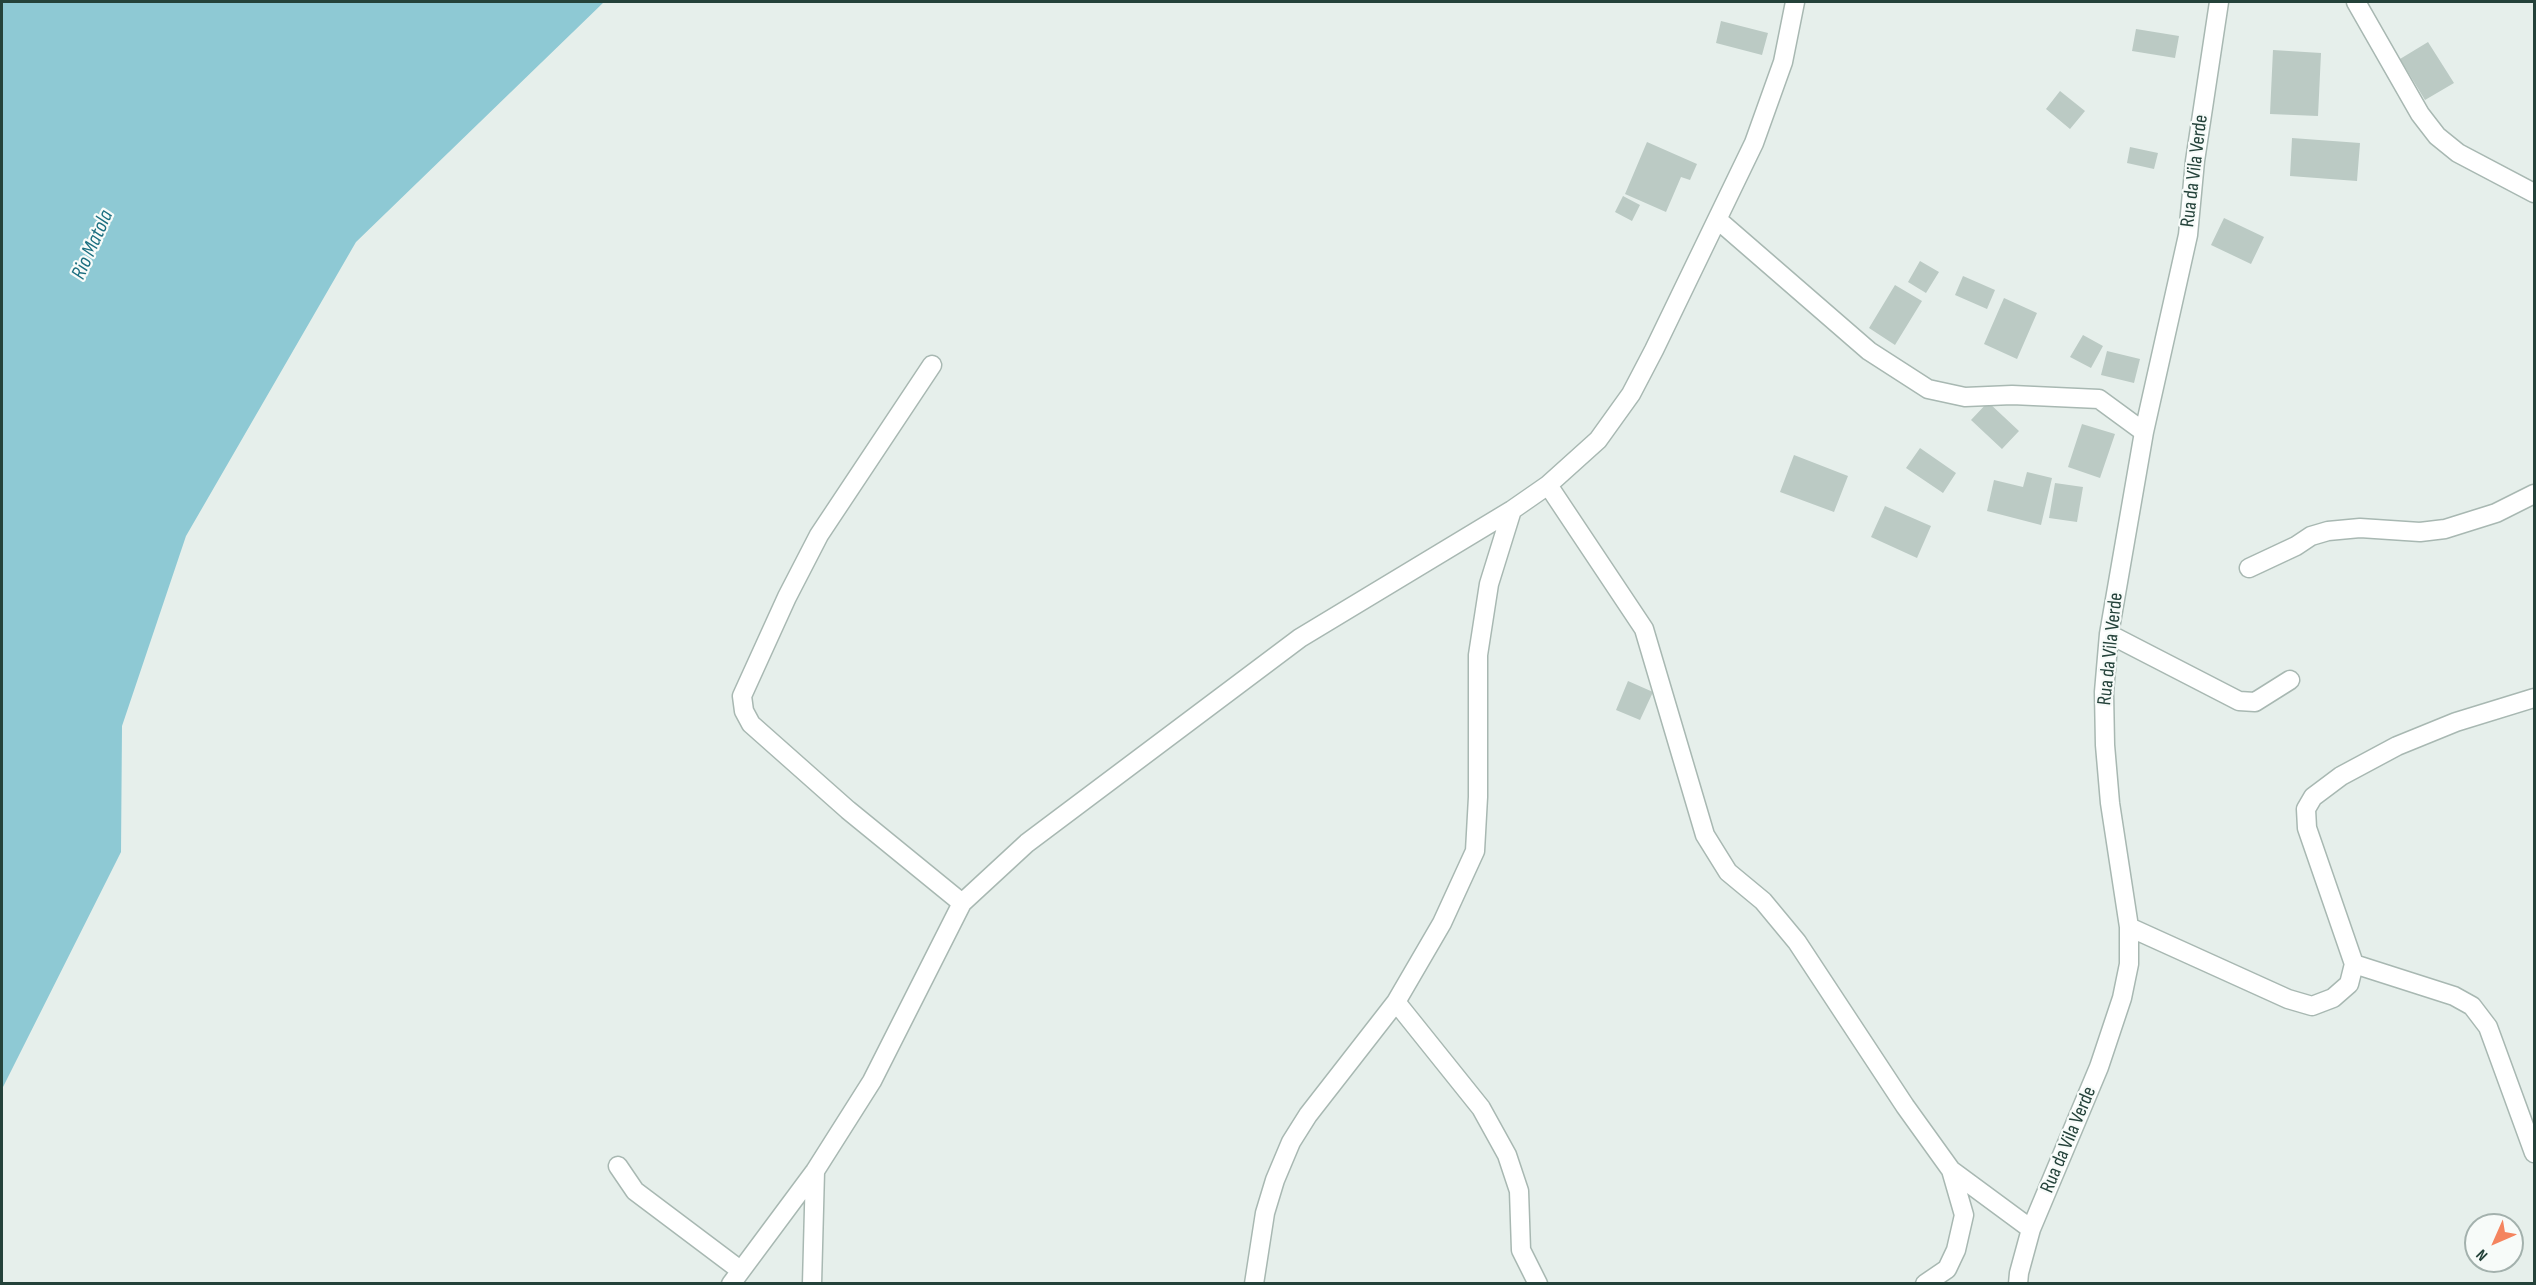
<!DOCTYPE html>
<html>
<head>
<meta charset="utf-8">
<style>
  body { margin:0 }
  #map { position:relative; width:2536px; height:1285px; overflow:hidden; background:#e6efeb; font-family:"Sofia Sans Condensed",sans-serif }
  canvas { display:block }
  .frame { position:absolute; inset:0; border:3px solid #24423a; pointer-events:none }
  .north { position:absolute; left:2464px; top:1213px; width:60px; height:60px; box-sizing:border-box; background:#f7fbf9; border:2px solid #a3b1ad; border-radius:50%; rotate:225deg; font-size:16px; font-weight:700; line-height:24px; text-align:center; color:#24423a }
  .north::after { content:''; display:block; margin:auto; width:21px; height:27px; background:#f4845f; clip-path:polygon(50% 0,100% 100%,50% 72%,0 100%) }
</style>
</head>
<body>
<div id="map">
<canvas width="2536" height="1285"></canvas>
<div class="frame"></div>
<div class="north">N</div>
</div>
<script>
const c = document.querySelector('canvas').getContext('2d');
c.lineJoin = 'round';
function fillPath(path, color) {
  c.fillStyle = color;
  c.fill(path, 'evenodd');
}
function toPath(rows) {
  const path = new Path2D();
  for (const r of rows) {
    path.moveTo(r[0], r[1]);
    for (let i = 2; i < r.length; i += 2) path.lineTo(r[i], r[i + 1]);
  }
  return path;
}
function trace(path, color, width, dash) {
  c.strokeStyle = color;
  c.lineWidth = width;
  c.lineCap = dash ? 'butt' : 'round';
  c.setLineDash(dash || []);
  c.stroke(path);
}
function drawText(font, color, halo, rows, align = 'center') {
  c.font = font + ' "Sofia Sans Condensed",sans-serif';
  c.lineWidth = 4.5;
  c.setLineDash([]);
  c.textBaseline = 'middle';
  c.strokeStyle = halo;
  c.fillStyle = color;
  for (const [text, x, y, turn = 0] of rows) {
    c.save();
    c.translate(x, y);
    c.rotate((+turn || 0) * Math.PI / 180);
    c.textAlign = isNaN(turn) ? turn : align;
    if (halo) c.strokeText(text, 0, 0);
    c.fillText(text, 0, 0);
    c.restore();
  }
}
fillPath(toPath([
  [2,2,604,2,356,242,186,536,122,726,121,852,2,1089]
]), '#8ec9d4');
fillPath(toPath([
  [1721,21,1768,33,1762,55,1716,43],
  [2136,29,2179,36,2175,58,2132,51],
  [2428,42,2454,83,2425,100,2400,59],
  [2273,50,2321,53,2318,116,2270,114],
  [2060,91,2085,111,2070,129,2046,109],
  [2292,138,2360,143,2357,181,2290,176],
  [1647,142,1697,164,1690,180,1681,177,1666,212,1625,194],
  [2130,147,2158,153,2154,169,2127,163],
  [1623,196,1640,205,1632,221,1615,212],
  [2224,218,2264,237,2251,264,2211,245],
  [1920,261,1939,272,1926,293,1908,282],
  [1963,276,1995,290,1987,309,1955,295],
  [1895,285,1922,301,1895,345,1869,328],
  [2004,298,2037,313,2017,359,1984,344],
  [2083,335,2103,346,2091,368,2070,357],
  [2107,351,2140,359,2134,383,2101,375],
  [1988,402,2019,431,2002,449,1971,420],
  [2082,424,2115,434,2100,478,2068,467],
  [1920,448,1956,473,1943,493,1906,468],
  [1794,455,1848,476,1834,512,1780,492],
  [2027,472,2052,478,2041,525,1987,511,1994,480,2023,487],
  [2055,483,2083,487,2077,522,2049,518],
  [1885,506,1931,526,1917,558,1871,537],
  [1628,681,1653,692,1640,720,1616,710]
]), '#bbcac4');
const street = toPath([
  [2356,2,2420,114,2437,136,2458,153,2534,193],
  [1718,220,1869,351,1928,389,1965,397,2012,395,2099,399,2144,432],
  [932,365,819,535,787,597,742,696,744,711,751,724,848,810,962,903],
  [1548,485,1644,629,1705,835,1728,872,1763,901,1797,942,1905,1106,1951,1170,2031,1229],
  [2249,568,2296,546,2311,536,2328,531,2360,528,2420,532,2445,529,2496,513,2534,494],
  [2109,634,2239,701,2255,702,2290,680],
  [2129,927,2288,999,2312,1006,2333,998,2349,984,2354,964,2307,828,2306,809,2313,797,2341,776,2397,746,2456,722,2534,698],
  [2354,964,2454,996,2472,1006,2488,1027,2534,1153],
  [1396,1002,1481,1108,1507,1155,1519,1191,1521,1250,1538,1284],
  [618,1166,635,1191,740,1270],
  [731,1284,815,1171,872,1081,962,903,1027,843,1300,638,1512,510,1548,485,1598,440,1631,394,1654,350,1754,143,1783,62,1795,2],
  [812,1284,815,1171],
  [1254,1284,1265,1213,1275,1180,1291,1142,1308,1115,1396,1002,1442,923,1475,851,1478,797,1478,655,1489,584,1512,510],
  [1925,1284,1947,1269,1956,1250,1964,1215,1951,1170],
  [2018,1284,2019,1273,2031,1229,2099,1067,2122,998,2129,964,2129,927,2110,803,2105,745,2104,692,2109,634,2144,432,2188,235,2195,161,2219,2]
]);
trace(street, '#a8b8b2', 21);
trace(street, '#fff', 18);
drawText('20px', '#24423a', '#f7fbf9', [
  ["Rua da Vila Verde",2195,171,-83],
  ["Rua da Vila Verde",2111,649,-84],
  ["Rua da Vila Verde",2069,1140,-67]
]);
drawText('italic 21px', '#1c6f80', '#f7fbf9', [
  ["Rio Matola",93,245,-66]
]);
</script>
</body>
</html>
